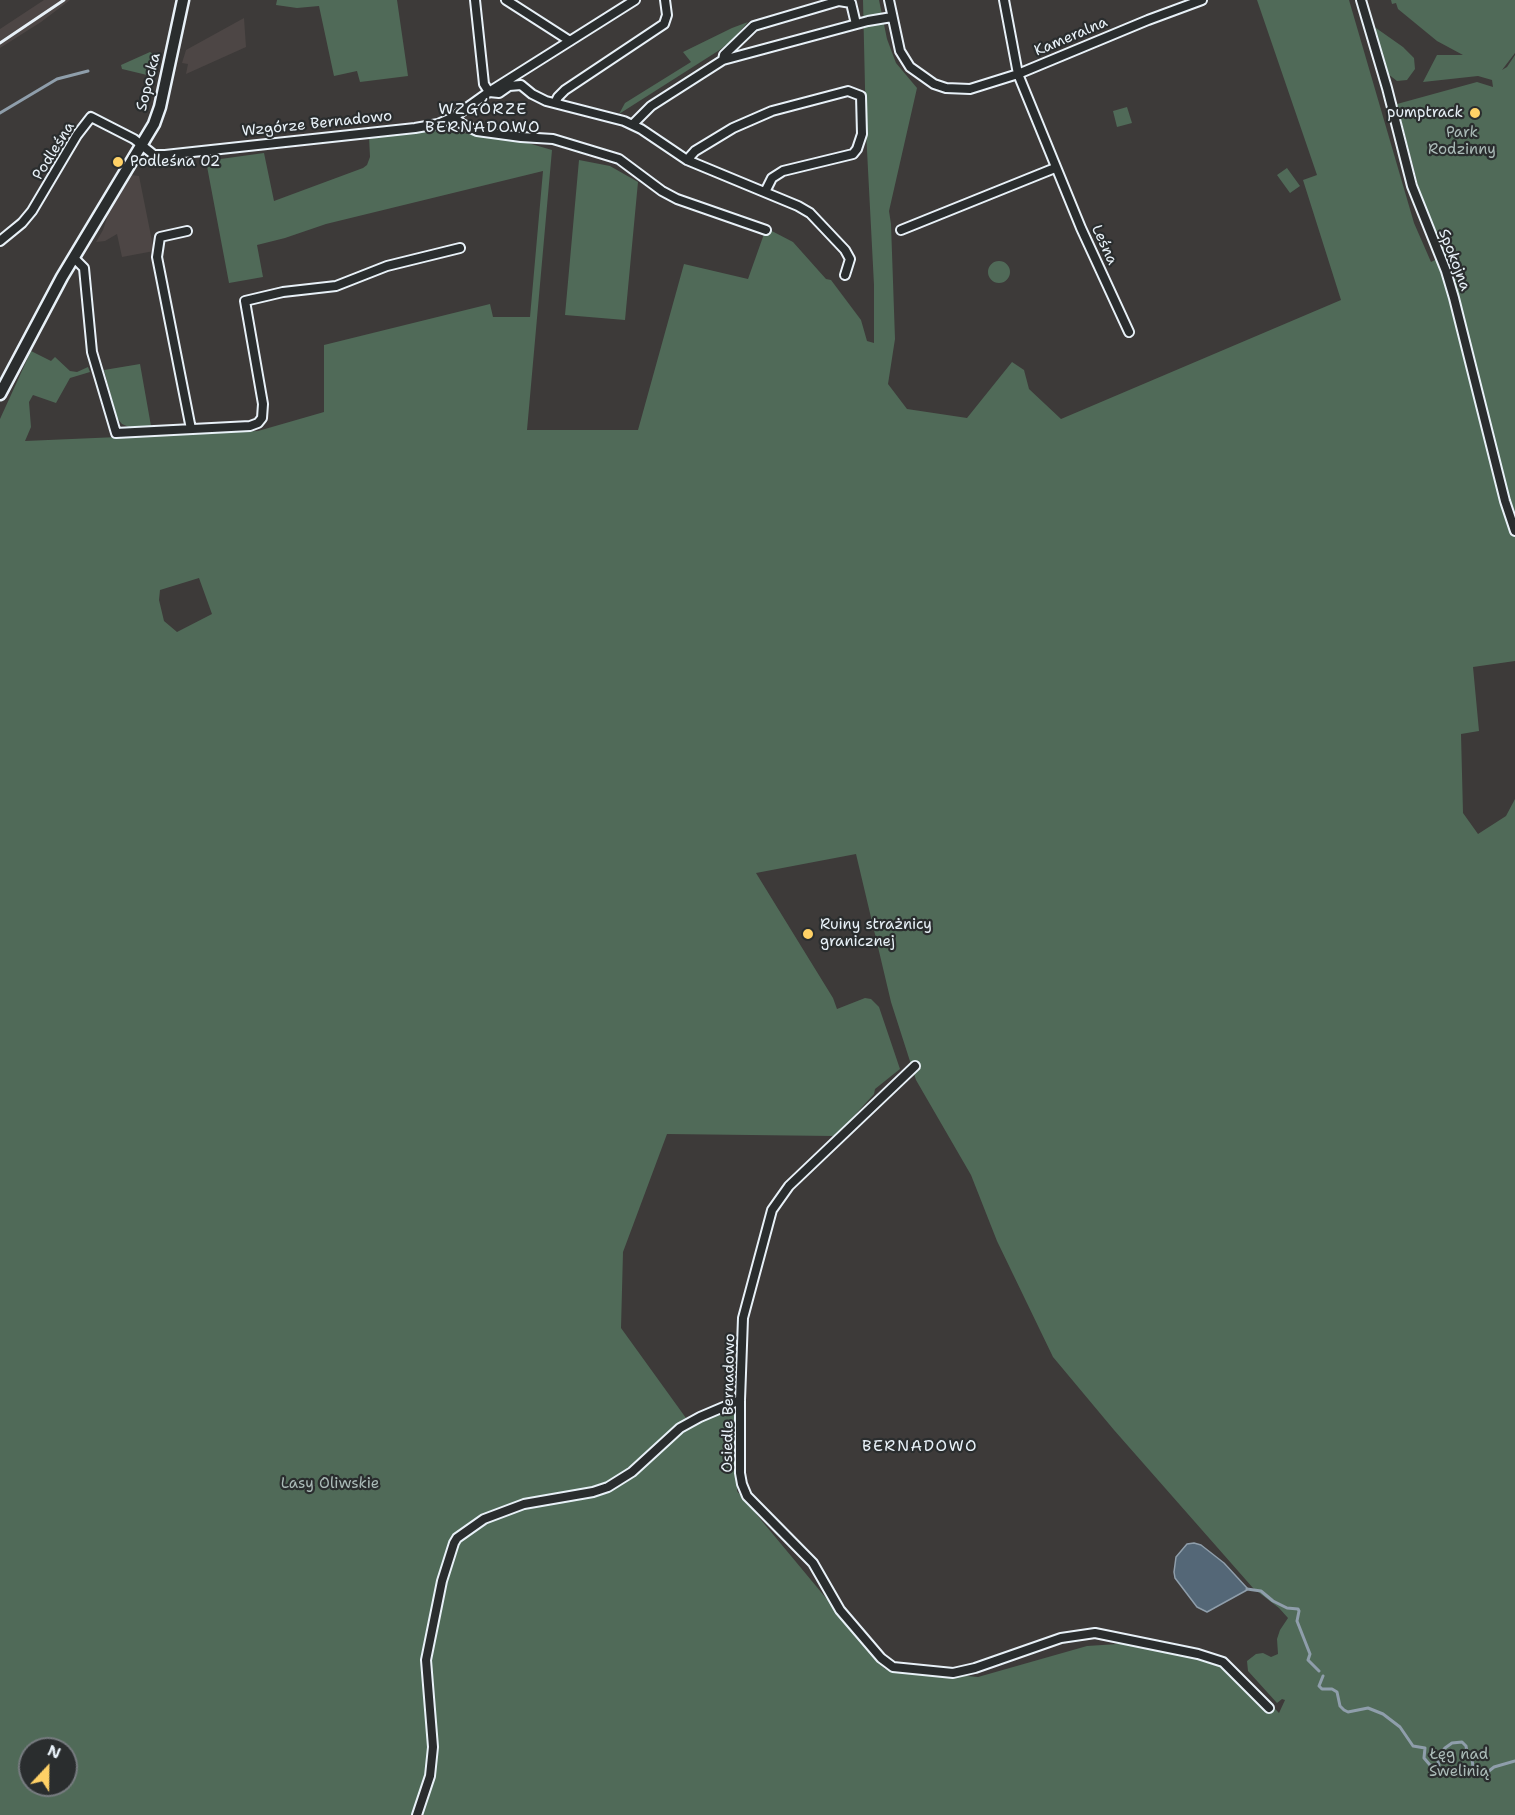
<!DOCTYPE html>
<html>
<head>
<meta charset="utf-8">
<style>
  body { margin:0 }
  #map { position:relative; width:1515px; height:1815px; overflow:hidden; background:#3d3a39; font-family:"Shantell Sans",sans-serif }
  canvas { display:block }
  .north { position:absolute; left:18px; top:1737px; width:60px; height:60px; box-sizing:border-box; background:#2a2d2e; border:2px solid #767b7f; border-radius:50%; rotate:22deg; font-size:16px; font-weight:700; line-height:24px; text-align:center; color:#e8f1f8 }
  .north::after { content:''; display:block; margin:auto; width:21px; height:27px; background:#ffd166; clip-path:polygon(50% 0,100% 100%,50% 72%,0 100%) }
</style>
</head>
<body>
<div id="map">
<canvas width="1515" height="1815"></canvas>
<div class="north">N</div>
</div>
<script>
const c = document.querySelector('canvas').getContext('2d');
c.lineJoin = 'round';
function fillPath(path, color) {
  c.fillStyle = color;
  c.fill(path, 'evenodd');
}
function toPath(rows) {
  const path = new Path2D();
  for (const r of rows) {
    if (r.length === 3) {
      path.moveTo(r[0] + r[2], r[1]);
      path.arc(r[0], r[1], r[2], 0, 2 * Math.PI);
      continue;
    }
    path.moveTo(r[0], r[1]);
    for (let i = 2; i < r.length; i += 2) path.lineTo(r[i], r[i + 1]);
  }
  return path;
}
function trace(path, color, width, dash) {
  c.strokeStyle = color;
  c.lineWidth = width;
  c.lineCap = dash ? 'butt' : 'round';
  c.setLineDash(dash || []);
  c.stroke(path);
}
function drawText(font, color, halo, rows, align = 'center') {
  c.font = font + ' "Shantell Sans",sans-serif';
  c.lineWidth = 4.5;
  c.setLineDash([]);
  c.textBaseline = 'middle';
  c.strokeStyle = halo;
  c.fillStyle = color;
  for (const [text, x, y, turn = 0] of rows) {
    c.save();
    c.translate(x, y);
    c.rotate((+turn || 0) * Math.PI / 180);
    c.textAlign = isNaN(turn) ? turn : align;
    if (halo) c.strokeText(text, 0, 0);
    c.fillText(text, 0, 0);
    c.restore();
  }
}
fillPath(toPath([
  [44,0,70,0,41,22,0,48,0,29],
  [244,18,246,47,186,74,188,64,182,63,186,50],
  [131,175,139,176,154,251,122,257,117,234,105,241,96,242,103,230,110,209]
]), '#4d4645');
fillPath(toPath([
  [277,0,397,0,408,76,360,82,357,71,334,76,319,6,297,8,276,5],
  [863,0,879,0,887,39,896,63,917,88,889,211,891,224,895,339,888,384,907,409,967,418,1012,362,1024,370,1029,389,1061,419,1341,300,1303,180,1317,175,1257,0,1349,0,1414,223,1431,262,1445,255,1425,212,1397,104,1477,82,1493,87,1492,80,1478,76,1423,82,1437,55,1463,55,1437,41,1398,9,1396,3,1392,4,1391,0,1515,0,1515,53,1502,70,1507,67,1515,55,1515,661,1473,667,1479,731,1461,734,1463,813,1478,834,1506,816,1515,799,1515,1815,0,1815,0,419,31,351,51,361,55,357,70,371,77,372,88,367,90,372,70,378,56,403,33,395,29,402,31,427,25,441,258,431,324,412,324,345,490,304,493,317,530,317,543,171,326,224,285,238,257,245,263,277,229,283,206,161,264,153,274,201,363,168,367,165,370,157,369,136,434,129,521,141,552,150,527,430,638,430,684,264,748,279,764,234,768,229,793,242,826,279,831,280,861,320,867,341,874,343,874,285,866,131],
  [199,578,212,614,177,632,164,621,159,600,160,590],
  [856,854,891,1002,916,1080,971,1175,997,1241,1053,1357,1114,1430,1253,1588,1279,1608,1288,1618,1280,1630,1277,1639,1278,1654,1271,1657,1263,1653,1256,1654,1247,1661,1248,1671,1277,1703,1282,1699,1285,1700,1279,1713,1226,1658,1149,1642,1087,1646,978,1677,885,1669,737,1491,737,1412,730,1408,691,1425,621,1328,623,1252,667,1134,833,1136,841,1130,874,1094,875,1089,900,1069,879,1007,871,999,865,998,837,1009,833,998,756,873],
  [30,1749,66,1749,66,1785,30,1785],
  [748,22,730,42,718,51,619,114,625,103,691,62,683,52,732,28],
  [1376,28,1403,47,1414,58,1415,69,1407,80,1397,81,1388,74,1375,33],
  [150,52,153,54,147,75,122,69,121,65],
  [1127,107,1132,123,1117,127,1113,111],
  [579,160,610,166,638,182,625,320,565,315],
  [1287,168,1300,186,1290,193,1277,175],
  [999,272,11],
  [140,364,151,426,129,427,122,424,117,418,104,370]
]), '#506a58');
const water = toPath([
  [1194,1543,1201,1545,1224,1563,1247,1588,1247,1590,1207,1612,1197,1607,1175,1578,1174,1572,1176,1557,1187,1544,1194,1543]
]);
fillPath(water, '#546777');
trace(water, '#8f9eab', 1.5);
trace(toPath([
  [0,113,57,79,88,71],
  [1247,1589,1261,1591,1273,1601,1287,1608,1298,1609,1299,1611,1297,1621,1310,1654,1308,1660,1319,1671],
  [1323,1676,1319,1686,1322,1689,1332,1689,1337,1692,1340,1706,1344,1710,1348,1712,1368,1708,1383,1714,1400,1727,1413,1746,1425,1748,1424,1758,1430,1765,1437,1767,1439,1765,1437,1757,1445,1748,1452,1743,1462,1742,1466,1746,1468,1758,1472,1759,1473,1767,1477,1770,1489,1771,1494,1767,1515,1761]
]), '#8f9eab', 3);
const minor = toPath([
  [506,0,570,41],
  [889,0,900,51,910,67,934,84,946,88,970,89,1018,74,1148,20,1202,0],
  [1004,0,1018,74,1081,228,1129,332],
  [1361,0,1387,88,1412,186,1446,271,1454,298,1505,501,1515,531],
  [723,60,724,55,754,26,839,1,851,3,856,24],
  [489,92,499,93,509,86,521,85,532,94,546,101,624,121,641,129,687,160,798,206,810,213,845,250,850,259,845,275],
  [489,92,635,0],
  [555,103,558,97,565,90,664,24,667,15,665,0],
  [454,117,462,124,477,131,521,137,553,139,619,159,662,191,677,199,766,230],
  [633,124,651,106,723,60,868,21,892,17],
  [687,160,695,151,733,128,772,111,848,91,861,96,862,134,857,149,853,154,783,171,772,178,765,192],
  [901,230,1055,168],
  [187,231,160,237,157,257,191,429],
  [0,241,22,223,32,211,77,135,91,117,134,139,154,155,165,155,415,128,438,124,454,117,489,92,484,84,475,0],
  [74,258,84,268,92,352,116,433,250,426,258,423,262,418,263,404,245,301,283,292,336,286,387,266,460,248],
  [915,1066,789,1186,772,1210,743,1318,740,1400,740,1473,742,1484,747,1496,813,1563,840,1610,881,1658,893,1667,953,1673,975,1668,1061,1638,1095,1633,1198,1654,1223,1662,1269,1708],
  [417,1815,430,1776,433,1747,426,1660,442,1581,454,1543,457,1538,484,1519,524,1504,593,1492,608,1487,632,1472,680,1428,700,1417,740,1400]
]);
const secondary = toPath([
  [0,394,62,277,154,124,160,107,183,0]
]);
trace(minor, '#e8f1f8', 12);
trace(secondary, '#e8f1f8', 15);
trace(minor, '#2a2d2e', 8);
trace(secondary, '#2a2d2e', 10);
trace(toPath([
  [0,43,64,0]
]), '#e8f1f8', 3);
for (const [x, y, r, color] of [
  [1475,113,6,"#ffd166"],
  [118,162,6,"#ffd166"],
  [808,934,6,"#ffd166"]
]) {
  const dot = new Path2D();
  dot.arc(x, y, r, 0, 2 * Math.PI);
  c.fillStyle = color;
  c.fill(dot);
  trace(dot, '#2a2d2e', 2);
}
drawText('15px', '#e8f1f8', '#2a2d2e', [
  ["Kameralna",1071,37,-23],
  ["Sopocka",149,82,-76],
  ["Wzgórze Bernadowo",317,124,-6],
  ["Podleśna",54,151,-58],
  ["Leśna",1104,245,65],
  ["Spokojna",1454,260,69],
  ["Osiedle Bernadowo",729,1403,-89]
]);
drawText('15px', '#e8f1f8', '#2a2d2e', [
  ["pumptrack",1463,113,"right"],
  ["Podleśna 02",130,162],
  ["Ruiny strażnicy",820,925],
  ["granicznej",820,942]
], 'left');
drawText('15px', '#abbbb8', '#2a2d2e', [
  ["Park",1462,133],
  ["Rodzinny",1462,150],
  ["Lasy Oliwskie",330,1484],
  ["Łęg nad",1459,1755],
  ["Swelinią",1459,1772]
]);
c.letterSpacing = '1.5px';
drawText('16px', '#e8f1f8', '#2a2d2e', [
  ["WZGÓRZE",483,110],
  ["BERNADOWO",483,128],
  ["BERNADOWO",920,1447]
]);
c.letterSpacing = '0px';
</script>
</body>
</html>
